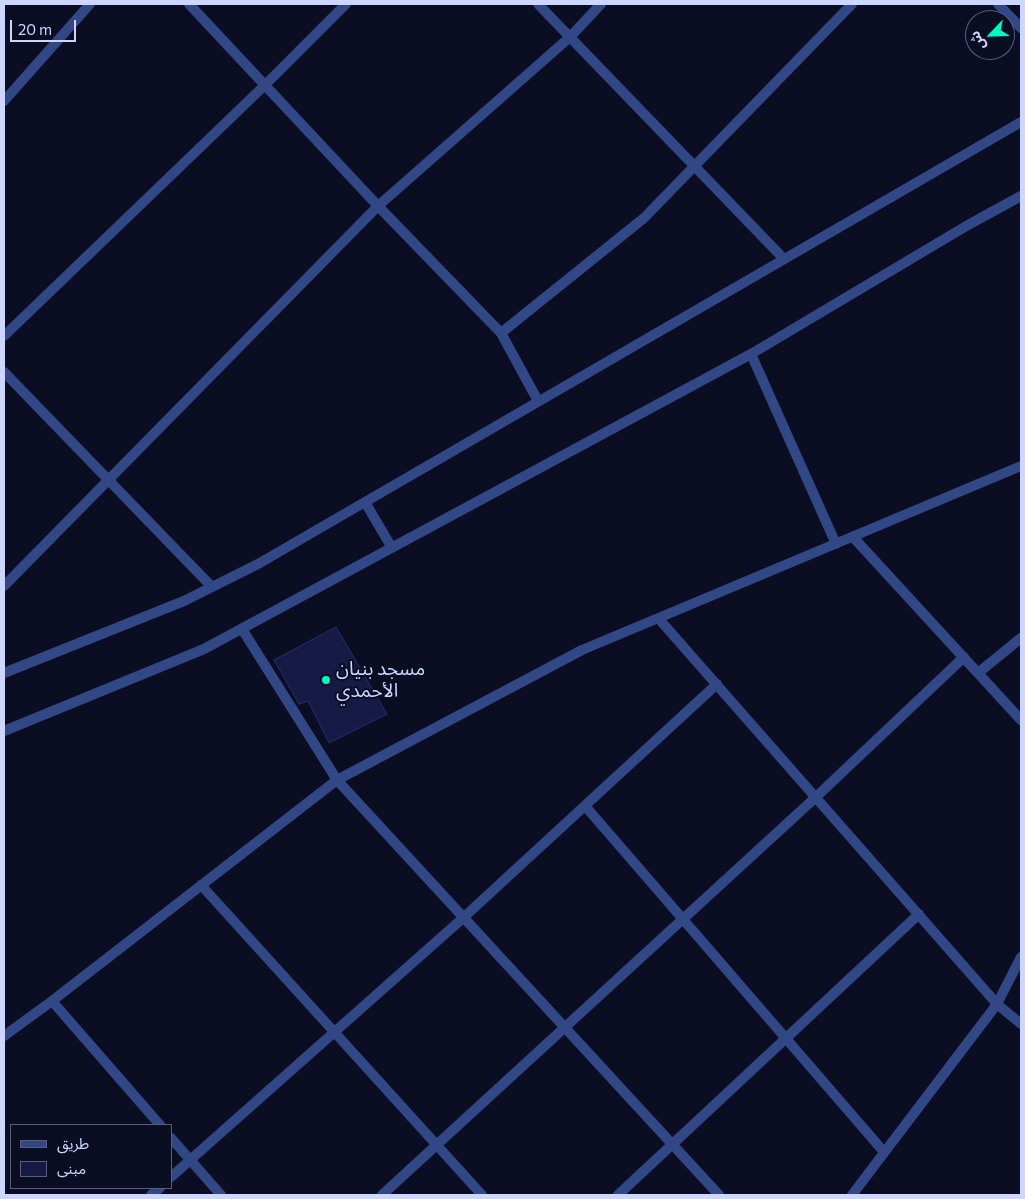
<!DOCTYPE html>
<html>
<head>
<meta charset="utf-8">
<style>
  body { margin:0 }
  #map { position:relative; width:1025px; height:1199px; overflow:hidden; background:#0b0e22; font-family:Commissioner,"Noto Sans Arabic",sans-serif }
  canvas { display:block }
  .frame { position:absolute; inset:0; border:5px solid #cdd6ff; pointer-events:none }
  .legend { position:absolute; left:10px; top:1124px; width:162px; height:65px; box-sizing:border-box; background:#0b0e22; border:1px solid #595e7a; margin:0; padding:6px 9px; list-style:none; font-size:15px; color:#cdd6ff }
  .legend li { display:flex; align-items:center; gap:10px; height:25px }
  .legend b { width:25px; border:1px solid #595e7a }
  .north { position:absolute; left:965px; top:10px; width:50px; height:50px; box-sizing:border-box; background:#0b0e22; border:1px solid #595e7a; border-radius:50%; rotate:246deg; font-size:14px; font-weight:700; line-height:20px; text-align:center; color:#cdd6ff }
  .north::after { content:''; display:block; margin:auto; width:18px; height:22px; background:#00f8c7; clip-path:polygon(50% 0,100% 100%,50% 72%,0 100%) }
  .scale { position:absolute; left:10px; top:20px; width:66px; height:22px; box-sizing:border-box; border:2px solid #cdd6ff; border-top:0; padding-left:6px; font-size:15px; line-height:18px; white-space:nowrap; color:#cdd6ff; -webkit-text-stroke:4px #0b0e22; paint-order:stroke }
</style>
</head>
<body>
<div id="map">
<canvas width="1025" height="1199"></canvas>
<div class="frame"></div>
<ul class="legend">
<li><b style="height:6px;background:#324786"></b>طريق</li>
<li><b style="height:14px;background:#161a45"></b>مبنى</li>
</ul>
<div class="north">ش</div>
<div class="scale">20 m</div>
</div>
<script>
const c = document.querySelector('canvas').getContext('2d');
c.lineJoin = 'round';
function fillPath(path, color) {
  c.fillStyle = color;
  c.fill(path, 'evenodd');
}
function toPath(rows) {
  const path = new Path2D();
  for (const r of rows) {
    path.moveTo(r[0], r[1]);
    for (let i = 2; i < r.length; i += 2) path.lineTo(r[i], r[i + 1]);
  }
  return path;
}
function trace(path, color, width, dash) {
  c.strokeStyle = color;
  c.lineWidth = width;
  c.lineCap = dash ? 'butt' : 'round';
  c.setLineDash(dash || []);
  c.stroke(path);
}
function drawText(font, color, halo, rows, align = 'center') {
  c.font = font + ' Commissioner,"Noto Sans Arabic",sans-serif';
  c.lineWidth = 4;
  c.setLineDash([]);
  c.textBaseline = 'middle';
  c.strokeStyle = halo;
  c.fillStyle = color;
  for (const [text, x, y, turn = 0] of rows) {
    c.save();
    c.translate(x, y);
    c.rotate((+turn || 0) * Math.PI / 180);
    c.textAlign = isNaN(turn) ? turn : align;
    if (halo) c.strokeText(text, 0, 0);
    c.fillText(text, 0, 0);
    c.restore();
  }
}
const building = toPath([
  [336,627,387,714,329,743,308,701,299,704,274,660,336,627]
]);
fillPath(building, '#161a45');
trace(building, '#262d73', 1);
trace(toPath([
  [189,4,378,206,501,333,538,401],
  [538,4,784,259],
  [998,4,1021,28],
  [4,101,90,4],
  [501,333,644,218,852,4],
  [4,336,265,85,346,4],
  [751,354,836,544],
  [4,372,212,587],
  [853,537,1021,720],
  [4,586,378,206,570,37,601,4],
  [659,619,997,1004,1021,1024],
  [242,629,337,780,719,1195],
  [978,673,1021,638],
  [586,807,884,1152],
  [201,885,482,1195],
  [52,1001,160,1125],
  [4,1036,52,1001,337,780,582,650,1021,466],
  [171,1138,221,1195],
  [171,1177,463,918,717,684],
  [151,1195,160,1188],
  [382,1195,816,797,964,657],
  [618,1195,919,914],
  [852,1195,997,1004,1021,957]
]), '#324786', 10);
trace(toPath([
  [365,502,392,548],
  [4,673,184,601,258,564,1021,122],
  [4,731,204,649,751,354,968,225,1021,196]
]), '#324786', 10);
for (const [x, y, r, color] of [
  [326,680,5,"#00f8c7"]
]) {
  const dot = new Path2D();
  dot.arc(x, y, r, 0, 2 * Math.PI);
  c.fillStyle = color;
  c.fill(dot);
  trace(dot, '#0b0e22', 2);
}
drawText('19px', '#cdd6ff', '#0b0e22', [
  ["مسجد بنيان",336,669],
  ["الأحمدي",336,691]
], 'left');
</script>
</body>
</html>
